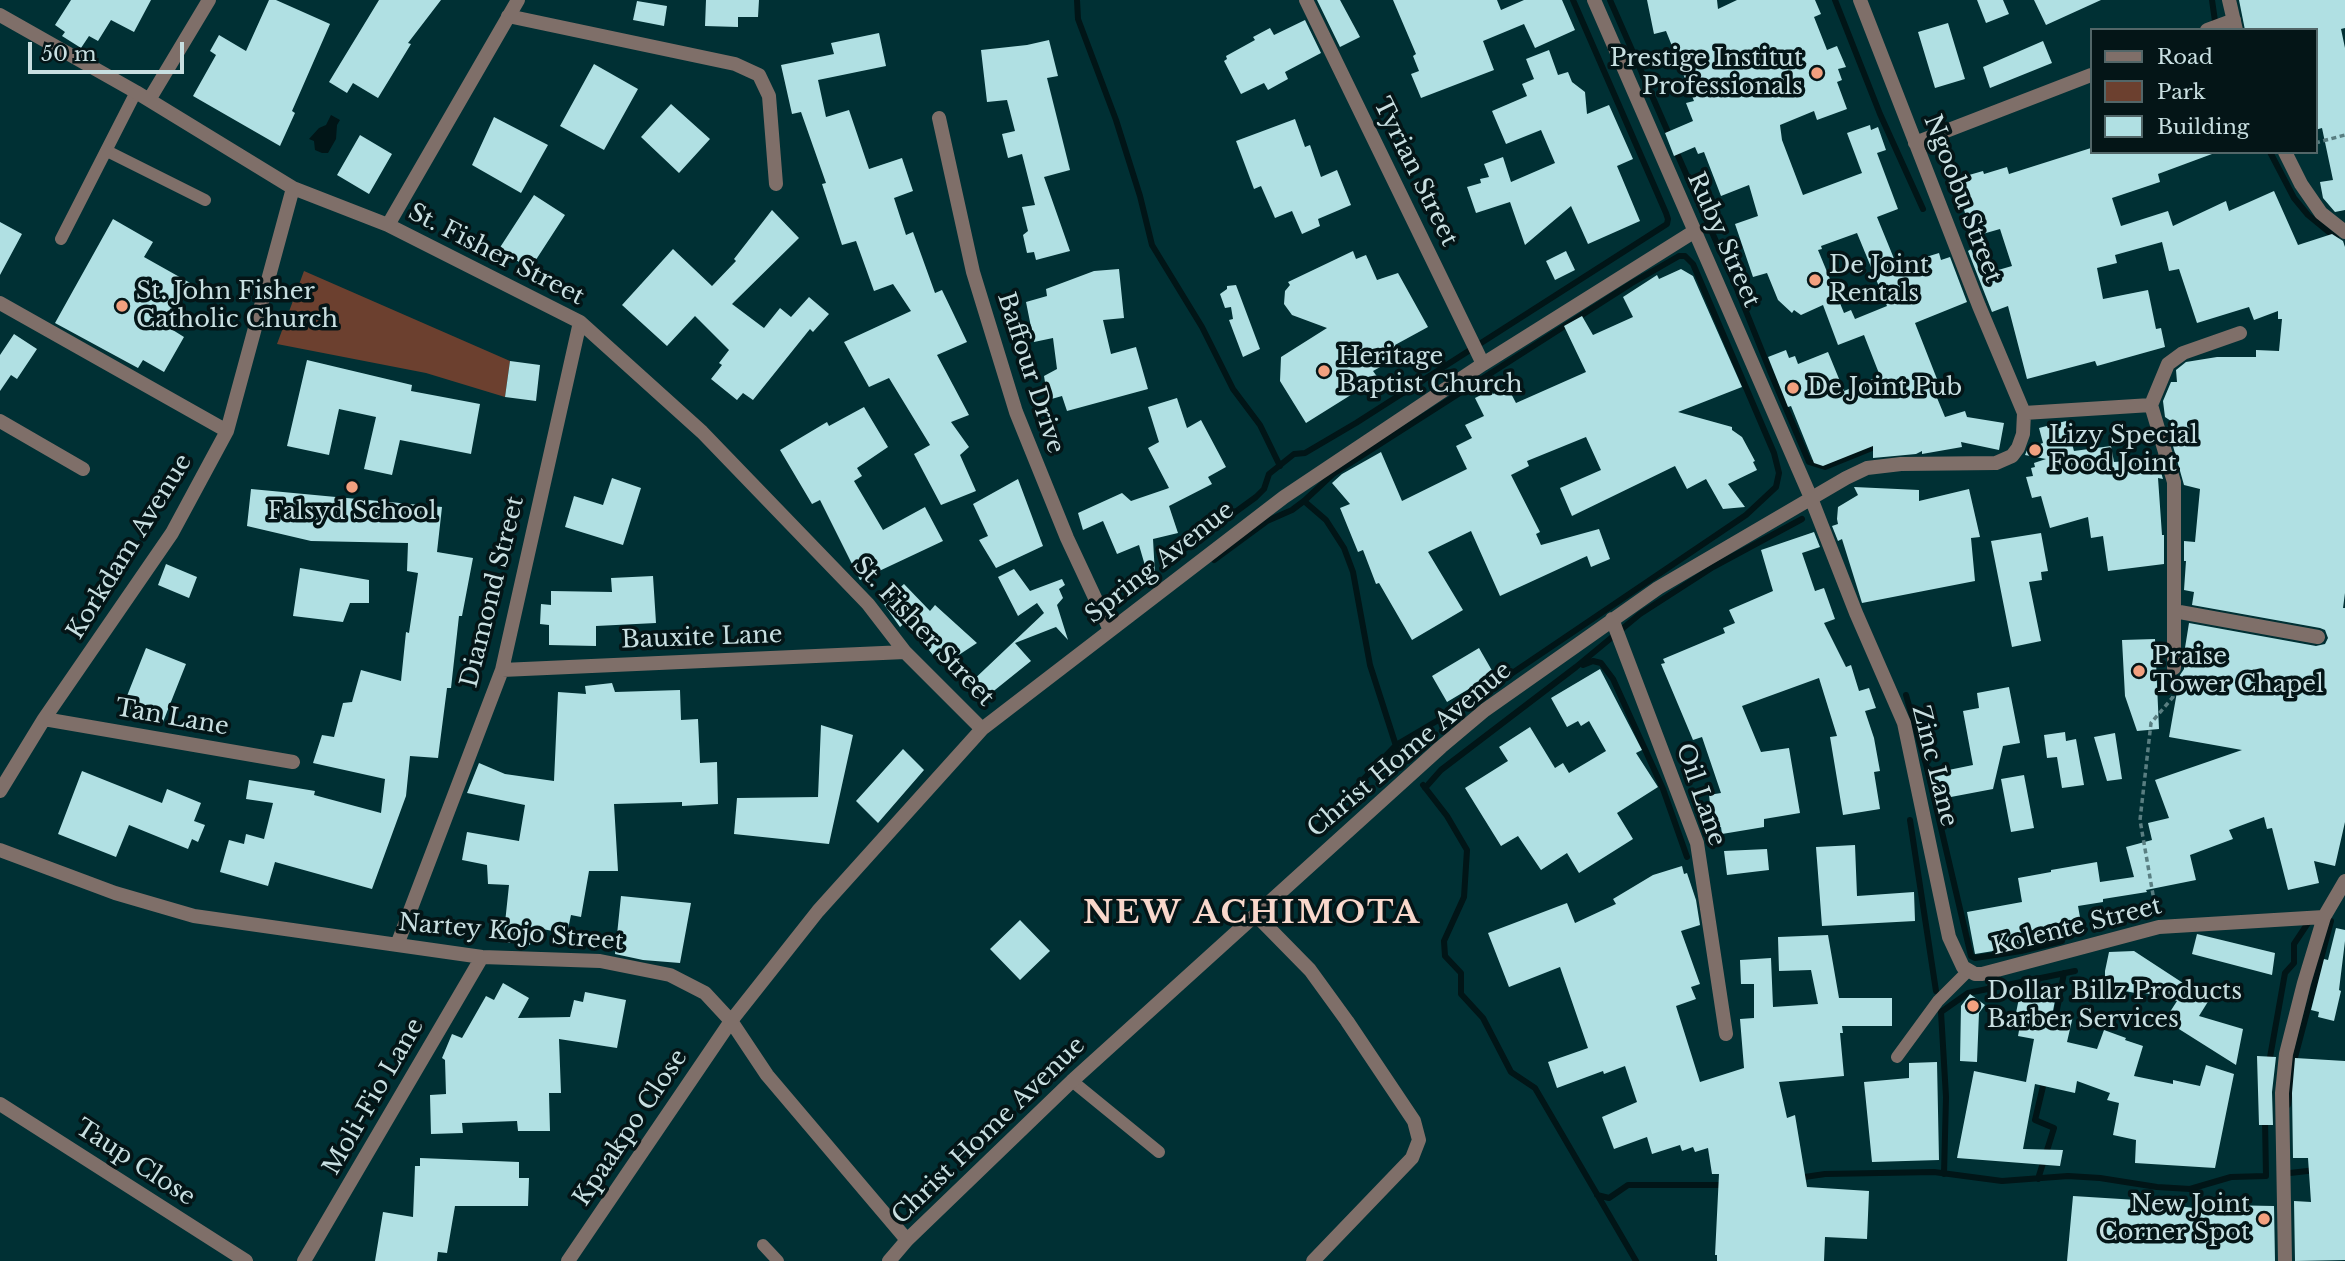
<!DOCTYPE html>
<html>
<head>
<meta charset="utf-8">
<style>
  body { margin:0 }
  #map { position:relative; width:2345px; height:1261px; overflow:hidden; background:#003034; font-family:"Libre Baskerville",serif }
  canvas { display:block }
  .legend { position:absolute; left:2090px; top:28px; width:228px; height:126px; box-sizing:border-box; background:#041517; border:2px solid #526668; margin:0; padding:9px 12px; list-style:none; font-size:21px; color:#c8dfe1 }
  .legend li { display:flex; align-items:center; gap:14px; height:35px }
  .legend b { width:35px; border:2px solid #526668 }
  .scale { position:absolute; left:28px; top:42px; width:156px; height:32px; box-sizing:border-box; border:4px solid #c8dfe1; border-top:0; padding-left:9px; font-size:21px; line-height:24px; white-space:nowrap; color:#c8dfe1; -webkit-text-stroke:5px #041517; paint-order:stroke }
</style>
</head>
<body>
<div id="map">
<canvas width="2345" height="1261"></canvas>
<ul class="legend">
<li><b style="height:9px;background:#7f6f69"></b>Road</li>
<li><b style="height:19px;background:#6c402f"></b>Park</li>
<li><b style="height:19px;background:#b0e0e3"></b>Building</li>
</ul>
<div class="scale">50 m</div>
</div>
<script>
const c = document.querySelector('canvas').getContext('2d');
c.lineJoin = 'round';
function fillPath(path, color) {
  c.fillStyle = color;
  c.fill(path, 'evenodd');
}
function toPath(rows) {
  const path = new Path2D();
  for (const r of rows) {
    path.moveTo(r[0], r[1]);
    for (let i = 2; i < r.length; i += 2) path.lineTo(r[i], r[i + 1]);
  }
  return path;
}
function trace(path, color, width, dash) {
  c.strokeStyle = color;
  c.lineWidth = width;
  c.lineCap = dash ? 'butt' : 'round';
  c.setLineDash(dash || []);
  c.stroke(path);
}
function drawText(font, color, halo, rows, align = 'center') {
  c.font = font + ' "Libre Baskerville",serif';
  c.lineWidth = 7;
  c.setLineDash([]);
  c.textBaseline = 'middle';
  c.strokeStyle = halo;
  c.fillStyle = color;
  for (const [text, x, y, turn = 0] of rows) {
    c.save();
    c.translate(x, y);
    c.rotate((+turn || 0) * Math.PI / 180);
    c.textAlign = isNaN(turn) ? turn : align;
    if (halo) c.strokeText(text, 0, 0);
    c.fillText(text, 0, 0);
    c.restore();
  }
}
fillPath(toPath([
  [304,271,510,361,505,397,426,373,277,344]
]), '#6c402f');
fillPath(toPath([
  [331,115,340,120,337,125,336,139,328,153,322,153,315,150,314,141,309,139,319,128,326,125]
]), '#011517');
trace(toPath([
  [1077,0,1078,19,1116,120,1140,196,1152,245,1202,327,1233,389,1260,425,1280,466],
  [1610,0,1671,139],
  [1835,0,1880,114,1923,209],
  [2212,0,2216,28],
  [1675,149,1735,284,1770,371,1809,462,1825,467,1872,448],
  [2270,152,2294,198,2308,215,2336,238],
  [1304,501,1326,520,1344,548,1353,572,1370,665,1398,752],
  [1186,548,1256,497,1264,489,1269,474,1294,454,1305,453,1356,423,1667,224,1668,219,1666,213,1573,0],
  [1214,560,1267,521,1292,510,1304,501,1333,474,1632,283,1679,256,1685,256,1693,264,1774,453,1779,473,1776,487,1746,515,1474,699,1396,745,1316,829],
  [1583,665,1593,661,1601,663,1613,679,1663,789,1687,857],
  [1906,695,1927,768,1971,956,1975,958,2021,951,2062,941],
  [1423,785,1447,816,1467,850,1464,897,1444,941,1445,956,1461,973,1461,994,1483,1018,1511,1072,1535,1088,1636,1261],
  [1425,788,1441,770,1576,667,1640,614,1713,567,1802,519],
  [1910,820,1936,991],
  [2055,1020,2064,973],
  [2269,1063,2285,973,2294,963,2294,944,2310,920],
  [2288,1105,2293,1065,2331,921],
  [2290,1173,2316,1170],
  [1944,1174,1946,1097,1941,1012,1968,993,2075,971],
  [1798,1178,1825,1174,1934,1172,2002,1181,2068,1176,2100,1178,2157,1187,2190,1189,2231,1177,2266,1176,2265,1119],
  [2038,1179,2054,1128,2035,1120,2045,1078],
  [1597,1195,1609,1198,1628,1185,1725,1185]
]), '#011517', 6);
fillPath(toPath([
  [71,0,151,0,134,32,111,20,98,41,89,36,81,48,62,36,65,32,55,25],
  [269,0,276,0,330,24,292,111,295,113,280,146,193,96,216,55,210,51,219,35,246,51],
  [379,0,441,0,408,43,411,44,378,98,353,83,347,93,329,82],
  [706,0,759,0,758,17,738,17,738,27,705,26],
  [1317,0,1340,0,1360,37,1340,47],
  [1393,0,1497,0,1501,10,1524,0,1562,0,1575,30,1535,48,1524,24,1483,41,1494,70,1421,98,1411,74,1419,71,1413,56,1416,54],
  [1647,0,1717,0,1718,9,1737,0,1815,0,1821,14,1814,17,1827,50,1837,46,1846,67,1838,69,1842,80,1837,82,1847,109,1817,120,1814,111,1780,125,1782,140,1803,195,1862,173,1847,133,1870,125,1871,130,1878,127,1886,150,1877,153,1898,209,1877,217,1897,266,1939,253,1941,260,1950,257,1967,302,1915,323,1937,379,1930,381,1945,417,1965,411,1967,417,2004,423,1999,450,1961,442,1962,447,1922,454,1922,451,1916,454,1873,458,1873,446,1823,466,1814,463,1791,406,1788,407,1768,357,1786,350,1789,358,1795,356,1798,364,1828,352,1844,391,1880,376,1864,335,1838,345,1823,305,1801,315,1794,310,1792,313,1778,300,1767,273,1753,277,1735,224,1758,216,1749,185,1721,196,1704,152,1698,154,1695,147,1674,156,1665,133,1693,121,1686,103,1694,101,1666,31,1654,34],
  [1857,233,1887,306,1855,319,1851,310,1844,313,1818,250,1822,249,1821,246],
  [1977,0,2003,0,2009,14,1986,23],
  [2034,0,2101,0,2046,25],
  [2239,0,2345,0,2345,28,2341,29,2345,48,2345,210,2335,212,2323,198,2320,182,2333,180,2322,128,2315,130,2315,30,2245,30],
  [637,1,667,6,664,26,633,20],
  [1305,20,1321,53,1285,72,1288,79,1268,90,1264,83,1241,94,1224,61,1227,59,1226,56,1255,40,1253,37,1270,28,1274,35],
  [1948,23,1965,79,1935,88,1918,32],
  [879,33,886,66,818,80,826,117,849,110,869,169,902,158,913,191,894,198,906,235,913,232,935,293,942,290,967,342,937,355,969,415,951,422,969,447,960,455,976,491,941,505,914,454,930,445,889,378,869,387,844,342,911,311,893,284,874,291,856,241,842,245,822,184,826,183,801,112,792,114,781,65,834,54,831,43],
  [1049,40,1058,76,1047,78,1070,170,1044,177,1070,251,1036,260,1034,252,1027,253,1023,235,1028,231,1022,207,1035,205,1022,154,1008,158,1002,134,1015,131,1007,100,987,102,981,50,1027,45],
  [2043,41,2052,63,1990,88,1983,67],
  [1549,50,1558,75,1568,72,1572,82,1585,92,1587,114,1609,105,1633,159,1617,166,1640,221,1588,244,1571,206,1525,245,1510,202,1476,213,1467,187,1481,183,1480,179,1489,177,1484,164,1503,157,1511,182,1555,163,1541,130,1506,144,1492,111,1527,96,1522,84,1534,79,1526,59],
  [594,64,638,89,604,150,560,126],
  [671,104,710,139,679,173,641,137],
  [494,117,548,145,521,193,472,165],
  [1295,119,1305,147,1310,145,1321,177,1337,170,1351,205,1318,219,1320,226,1302,234,1292,211,1275,218,1261,186,1254,189,1236,141],
  [360,135,392,154,369,194,337,175],
  [2091,148,2091,152,2212,152,2212,154,2158,174,2160,182,2112,198,2121,226,2168,211,2173,226,2226,201,2229,211,2274,191,2298,245,2332,234,2343,241,2345,247,2345,593,2343,608,2345,608,2345,822,2335,866,2314,861,2319,883,2288,890,2272,828,2267,829,2264,817,2229,830,2233,839,2190,855,2196,880,2146,890,2147,892,2103,899,2103,902,2078,906,2083,934,2060,938,2058,926,2021,932,2024,946,1975,954,1967,912,2022,902,2018,878,2051,872,2051,870,2097,862,2100,882,2134,877,2126,847,2152,840,2148,823,2169,818,2155,780,2242,750,2169,737,2180,675,2184,669,2184,654,2189,623,2316,646,2325,644,2328,638,2325,630,2320,628,2192,605,2194,592,2184,590,2186,561,2184,561,2184,541,2195,542,2200,489,2184,485,2169,432,2171,421,2165,417,2163,401,2171,382,2177,382,2176,370,2186,362,2217,357,2256,357,2256,350,2279,351,2282,319,2278,319,2278,311,2254,320,2249,307,2197,323,2179,269,2169,271,2162,242,2115,255,2117,263,2097,268,2103,299,2148,290,2156,329,2161,328,2165,347,2097,366,2095,361,2027,379,2008,306,1992,312,1968,251,1971,249,1981,275,2012,266,2000,229,1972,237,1955,179,1983,171,1984,174,2007,167,2009,174],
  [534,195,565,215,530,269,499,249],
  [772,210,799,238,732,304,764,328,780,308,791,317,809,297,829,314,813,332,810,329,753,400,743,393,737,400,711,379,722,365,719,363,729,350,695,316,667,346,622,305,673,249,712,286,736,261,734,259],
  [113,219,153,242,144,257,192,284,168,327,184,337,164,372,143,360,138,368,55,323],
  [0,222,22,234,0,275],
  [1353,251,1356,259,1366,255,1377,280,1398,273,1428,327,1395,345,1399,352,1392,357,1393,360,1373,371,1378,378,1306,423,1280,381,1281,357,1327,328,1292,315,1284,304,1285,291,1290,285,1288,282],
  [1566,251,1575,270,1555,280,1546,261],
  [1119,269,1124,318,1103,320,1111,354,1136,347,1148,389,1067,411,1062,396,1048,400,1044,376,1057,369,1053,338,1034,342,1026,302,1047,296,1046,289,1094,271],
  [1681,269,1693,276,1742,387,1678,412,1732,427,1732,430,1742,437,1755,461,1753,462,1757,470,1728,484,1745,507,1723,509,1706,479,1687,489,1675,466,1572,516,1560,488,1601,470,1586,437,1527,461,1529,466,1511,475,1540,532,1536,534,1541,545,1599,529,1610,559,1591,567,1587,556,1500,596,1471,531,1428,552,1463,610,1412,640,1379,583,1376,584,1363,550,1358,552,1340,508,1350,504,1332,483,1342,474,1381,452,1402,501,1467,469,1456,446,1472,438,1465,425,1484,416,1475,398,1491,390,1493,394,1507,386,1516,403,1586,372,1564,326,1582,316,1593,335,1633,317,1623,297,1657,275,1659,279],
  [1236,285,1260,349,1243,357,1229,320,1233,319,1231,307,1225,308,1220,294,1227,289,1227,286],
  [14,334,37,349,17,379,11,375,0,391,0,355],
  [307,360,412,385,411,391,480,404,471,454,400,440,392,475,364,469,376,417,339,409,329,455,287,446],
  [510,361,540,365,536,401,505,397],
  [1177,398,1187,428,1201,420,1226,467,1208,477,1212,484,1169,506,1178,533,1153,539,1155,575,1148,576,1139,545,1117,554,1103,521,1083,530,1078,513,1122,493,1131,501,1169,488,1148,448,1159,442,1148,407],
  [864,407,888,447,857,468,862,476,854,481,883,530,925,507,943,541,860,580,820,500,812,504,780,450,827,422,829,426],
  [2066,421,2074,451,2111,446,2114,462,2157,459,2163,479,2158,478,2162,535,2164,535,2164,564,2108,571,2103,536,2091,538,2088,517,2050,528,2041,496,2032,498,2026,477,2033,476,2031,468,2035,467,2034,463,2046,459,2025,455,2028,448,2043,443,2039,428],
  [612,478,641,488,623,545,565,527,574,496,603,505],
  [1018,479,1043,546,996,568,979,540,988,536,973,504],
  [1854,487,1919,490,1919,501,1969,489,1980,537,1971,538,1975,581,1862,603,1842,539,1838,541,1832,526,1838,524,1837,519,1838,507,1858,495],
  [251,489,442,507,437,552,473,558,462,616,459,616,451,688,447,688,438,758,410,756,406,796,372,889,275,862,268,886,220,872,229,840,244,844,246,834,264,839,273,803,246,799,249,780,315,791,314,795,381,813,385,779,313,763,322,735,334,737,343,703,352,702,361,670,401,681,406,632,409,633,418,573,407,571,408,543,311,541,247,526],
  [1814,532,1820,547,1802,553,1815,591,1824,588,1835,619,1824,623,1846,667,1851,665,1859,691,1869,688,1876,708,1865,711,1874,738,1880,771,1874,772,1880,809,1843,815,1830,737,1837,736,1819,678,1742,706,1761,752,1789,748,1800,813,1764,819,1764,827,1722,834,1721,827,1713,828,1709,795,1721,793,1702,737,1693,740,1661,664,1665,663,1663,659,1725,633,1723,628,1735,623,1729,610,1773,591,1761,550],
  [2041,533,2048,571,2041,572,2042,580,2029,582,2041,641,2012,647,1991,541],
  [166,564,197,577,189,598,158,585],
  [300,568,369,580,369,603,350,603,343,622,293,616],
  [1014,569,1030,591,1062,579,1065,585,1059,589,1063,598,1057,605,1068,640,1056,627,1015,643,1031,661,980,702,967,686,1044,613,1037,603,1018,616,998,577],
  [653,576,656,623,596,626,596,646,549,645,549,625,540,624,541,604,551,605,551,591,612,592,611,578],
  [904,584,930,611,935,605,977,643,942,666,906,622,900,627,883,603],
  [2155,639,2159,729,2137,731,2125,696,2122,640],
  [146,648,186,664,163,722,123,706],
  [1479,648,1494,674,1447,702,1432,676],
  [1600,669,1642,750,1636,753,1658,787,1617,813,1633,839,1579,873,1567,853,1541,870,1518,836,1501,846,1465,788,1508,761,1499,747,1530,727,1555,768,1563,763,1569,773,1606,751,1589,721,1581,726,1578,721,1567,727,1551,698],
  [612,683,615,692,680,690,681,720,698,719,700,763,717,762,718,804,682,806,682,802,614,804,618,871,589,871,581,917,571,915,567,934,533,927,530,945,503,942,509,885,488,884,487,865,462,860,467,832,519,841,525,805,467,793,479,763,505,774,554,781,558,692,586,694,585,686],
  [2009,687,2020,743,2003,746,1993,789,1935,800,1929,774,1973,765,1963,711,1979,708,1977,693],
  [821,725,853,735,829,844,734,834,737,798,818,797],
  [2065,732,2066,741,2076,739,2084,785,2062,788,2057,757,2047,758,2044,735],
  [2115,733,2122,779,2107,781,2094,737],
  [903,749,924,770,878,823,856,801],
  [82,771,162,803,167,789,201,803,194,821,205,825,198,842,192,839,188,849,129,825,116,857,58,834],
  [2024,775,2034,828,2011,832,2001,779],
  [1855,845,1857,896,1914,892,1915,921,1822,926,1816,847],
  [1767,849,1769,870,1727,875,1724,851],
  [1682,866,1684,874,1687,873,1696,900,1700,925,1681,931,1700,984,1691,987,1696,999,1676,1006,1700,1082,1744,1068,1740,1019,1754,1018,1754,984,1741,984,1740,960,1771,958,1773,1007,1818,1004,1811,970,1779,971,1778,937,1828,935,1839,998,1892,998,1892,1026,1842,1026,1843,1033,1840,1033,1844,1076,1779,1082,1787,1118,1795,1115,1807,1187,1869,1191,1867,1239,1825,1237,1824,1261,1717,1261,1717,1255,1715,1255,1719,1174,1712,1174,1708,1148,1695,1152,1693,1147,1682,1151,1680,1145,1652,1154,1647,1137,1614,1149,1602,1117,1637,1102,1625,1066,1604,1074,1603,1071,1557,1088,1548,1062,1588,1048,1560,967,1509,987,1488,933,1567,903,1575,923,1616,904,1613,899,1653,875],
  [621,896,691,903,680,963,643,960,615,954],
  [1020,920,1050,951,1020,980,990,949],
  [2336,928,2345,930,2345,941,2339,990,2341,991,2334,1021,2318,1017,2319,1012,2311,1010,2324,959,2328,960],
  [2197,934,2275,953,2272,975,2192,954],
  [2134,951,2209,1000,2199,1016,2243,1029,2236,1065,2171,1024,2171,1018,2168,1015,2177,1001,2137,991,2135,993,2105,987,2105,971,2109,952],
  [503,983,529,998,518,1018,570,1017,574,1000,583,1002,585,992,626,1000,617,1048,559,1039,561,1093,549,1093,550,1131,518,1131,517,1121,462,1123,463,1133,431,1134,430,1095,446,1094,445,1060,442,1058,452,1034,462,1038,486,996,494,1000],
  [2021,988,2056,995,2053,1011,2073,1016,2067,1042,2097,1049,2104,1030,2126,1038,2125,1040,2143,1046,2134,1076,2173,1084,2173,1080,2200,1086,2206,1065,2234,1074,2215,1168,2135,1163,2136,1140,2113,1135,2119,1103,2107,1100,2110,1093,2077,1081,2075,1093,2035,1084,2023,1149,2063,1150,2060,1166,1957,1158,1974,1071,2026,1082,2034,1039,2018,1036,2022,1014,2016,1013],
  [1970,994,1985,1005,1979,1013,1977,1062,1960,1061,1961,1006],
  [2257,1056,2276,1057,2272,1092,2273,1125,2259,1125],
  [2295,1058,2345,1061,2345,1260,2295,1261,2294,1201,2311,1202,2308,1158,2293,1158,2292,1093],
  [1937,1062,1939,1160,1872,1162,1864,1082,1909,1078,1909,1063],
  [420,1158,519,1162,519,1178,529,1178,528,1206,455,1206,447,1253,438,1252,437,1261,375,1261,383,1212,413,1217,415,1166,420,1166],
  [2073,1196,2137,1200,2221,1212,2222,1205,2274,1206,2275,1261,2067,1261]
]), '#b0e0e3');
trace(toPath([
  [2315,143,2345,135],
  [2156,912,2140,820,2151,723,2173,697,2174,684]
]), '#597e81', 3.5, [5, 3.5]);
trace(toPath([
  [107,151,205,200],
  [61,239,136,92],
  [1897,1057,1938,1001,1968,971],
  [1072,1081,1159,1152],
  [763,1245,778,1261]
]), '#7f6f69', 12);
trace(toPath([
  [1306,0,1483,364],
  [1594,0,1811,498,1856,613,1904,723,1949,937,1963,967,1975,974,1982,974,2159,927,2324,917],
  [2229,0,2236,30],
  [0,15,136,92,293,188,388,225,580,322,702,432,868,604,905,652,982,729],
  [508,16,735,64,759,75,769,96,776,184],
  [2207,30,2234,20],
  [149,100,209,0],
  [939,118,973,272,1016,412,1067,538,1110,630],
  [1915,143,2091,75],
  [2285,152,2301,184,2321,213,2345,232],
  [388,225,518,0],
  [0,303,227,431],
  [2151,405,2174,482,2174,668],
  [2151,405,2168,364,2183,353,2240,333],
  [2024,413,2151,405],
  [0,421,83,469],
  [2174,611,2318,637],
  [1612,619,1697,843,1726,1034],
  [502,670,905,652],
  [44,719,293,762],
  [0,791,44,719,172,533,227,431,293,188],
  [0,850,115,893,194,916,482,957,600,961,670,975,705,993,731,1021,767,1075,907,1240],
  [1256,915,1310,970,1347,1021,1414,1121,1419,1140,1412,1158,1313,1261],
  [397,945,502,670,580,322],
  [0,1104,246,1261],
  [304,1261,482,957],
  [568,1261,731,1021,818,911,982,729,1284,497,1483,364,1695,231],
  [889,1261,907,1240,1072,1081,1441,747,1485,710,1658,588,1846,478,1867,468,1901,464,1996,463,2012,456,2018,448,2023,434,2024,413,1979,306,1860,0],
  [2285,1261,2282,1093,2286,1054,2304,983,2324,917,2345,881]
]), '#7f6f69', 14);
for (const [x, y, r, color] of [
  [1817,73,7,"#f2a07f"],
  [1815,280,7,"#f2a07f"],
  [122,306,7,"#f2a07f"],
  [1324,371,7,"#f2a07f"],
  [1793,388,7,"#f2a07f"],
  [2035,450,7,"#f2a07f"],
  [352,487,7,"#f2a07f"],
  [2139,671,7,"#f2a07f"],
  [1973,1006,7,"#f2a07f"],
  [2264,1219,7,"#f2a07f"]
]) {
  const dot = new Path2D();
  dot.arc(x, y, r, 0, 2 * Math.PI);
  c.fillStyle = color;
  c.fill(dot);
  trace(dot, '#041517', 2.5);
}
drawText('24px', '#c8dfe1', '#041517', [
  ["Prestige Institut",1803,59,"right"],
  ["Professionals",1803,87,"right"],
  ["De Joint",1829,266],
  ["Rentals",1829,294],
  ["St. John Fisher",136,292],
  ["Catholic Church",136,320],
  ["Heritage",1338,357],
  ["Baptist Church",1338,385],
  ["De Joint Pub",1807,388],
  ["Lizy Special",2049,436],
  ["Food Joint",2049,464],
  ["Falsyd School",352,512,"center"],
  ["Praise",2153,657],
  ["Tower Chapel",2153,685],
  ["Dollar Billz Products",1987,992],
  ["Barber Services",1987,1020],
  ["New Joint",2250,1205,"right"],
  ["Corner Spot",2250,1233,"right"]
], 'left');
drawText('24px', '#c8dfe1', '#041517', [
  ["Tyrian Street",1415,172,64],
  ["Ngoobu Street",1962,199,69],
  ["Ruby Street",1723,240,66],
  ["St. Fisher Street",496,255,27],
  ["Baffour Drive",1030,373,72],
  ["Korkdam Avenue",130,547,-58],
  ["Spring Avenue",1160,563,-38],
  ["Diamond Street",493,592,-76],
  ["St. Fisher Street",923,632,47],
  ["Bauxite Lane",702,638,-2],
  ["Tan Lane",172,718,10],
  ["Christ Home Avenue",1410,750,-40],
  ["Zinc Lane",1934,766,76],
  ["Oil Lane",1700,795,71],
  ["Kolente Street",2077,927,-14],
  ["Nartey Kojo Street",511,933,5],
  ["Moli-Fio Lane",374,1097,-60],
  ["Kpaakpo Close",631,1128,-56],
  ["Christ Home Avenue",989,1131,-44],
  ["Taup Close",135,1163,33]
]);
c.letterSpacing = '2px';
drawText('bold 32px', '#f8d7cb', '#041517', [
  ["NEW ACHIMOTA",1252,914]
]);
c.letterSpacing = '0px';
</script>
</body>
</html>
